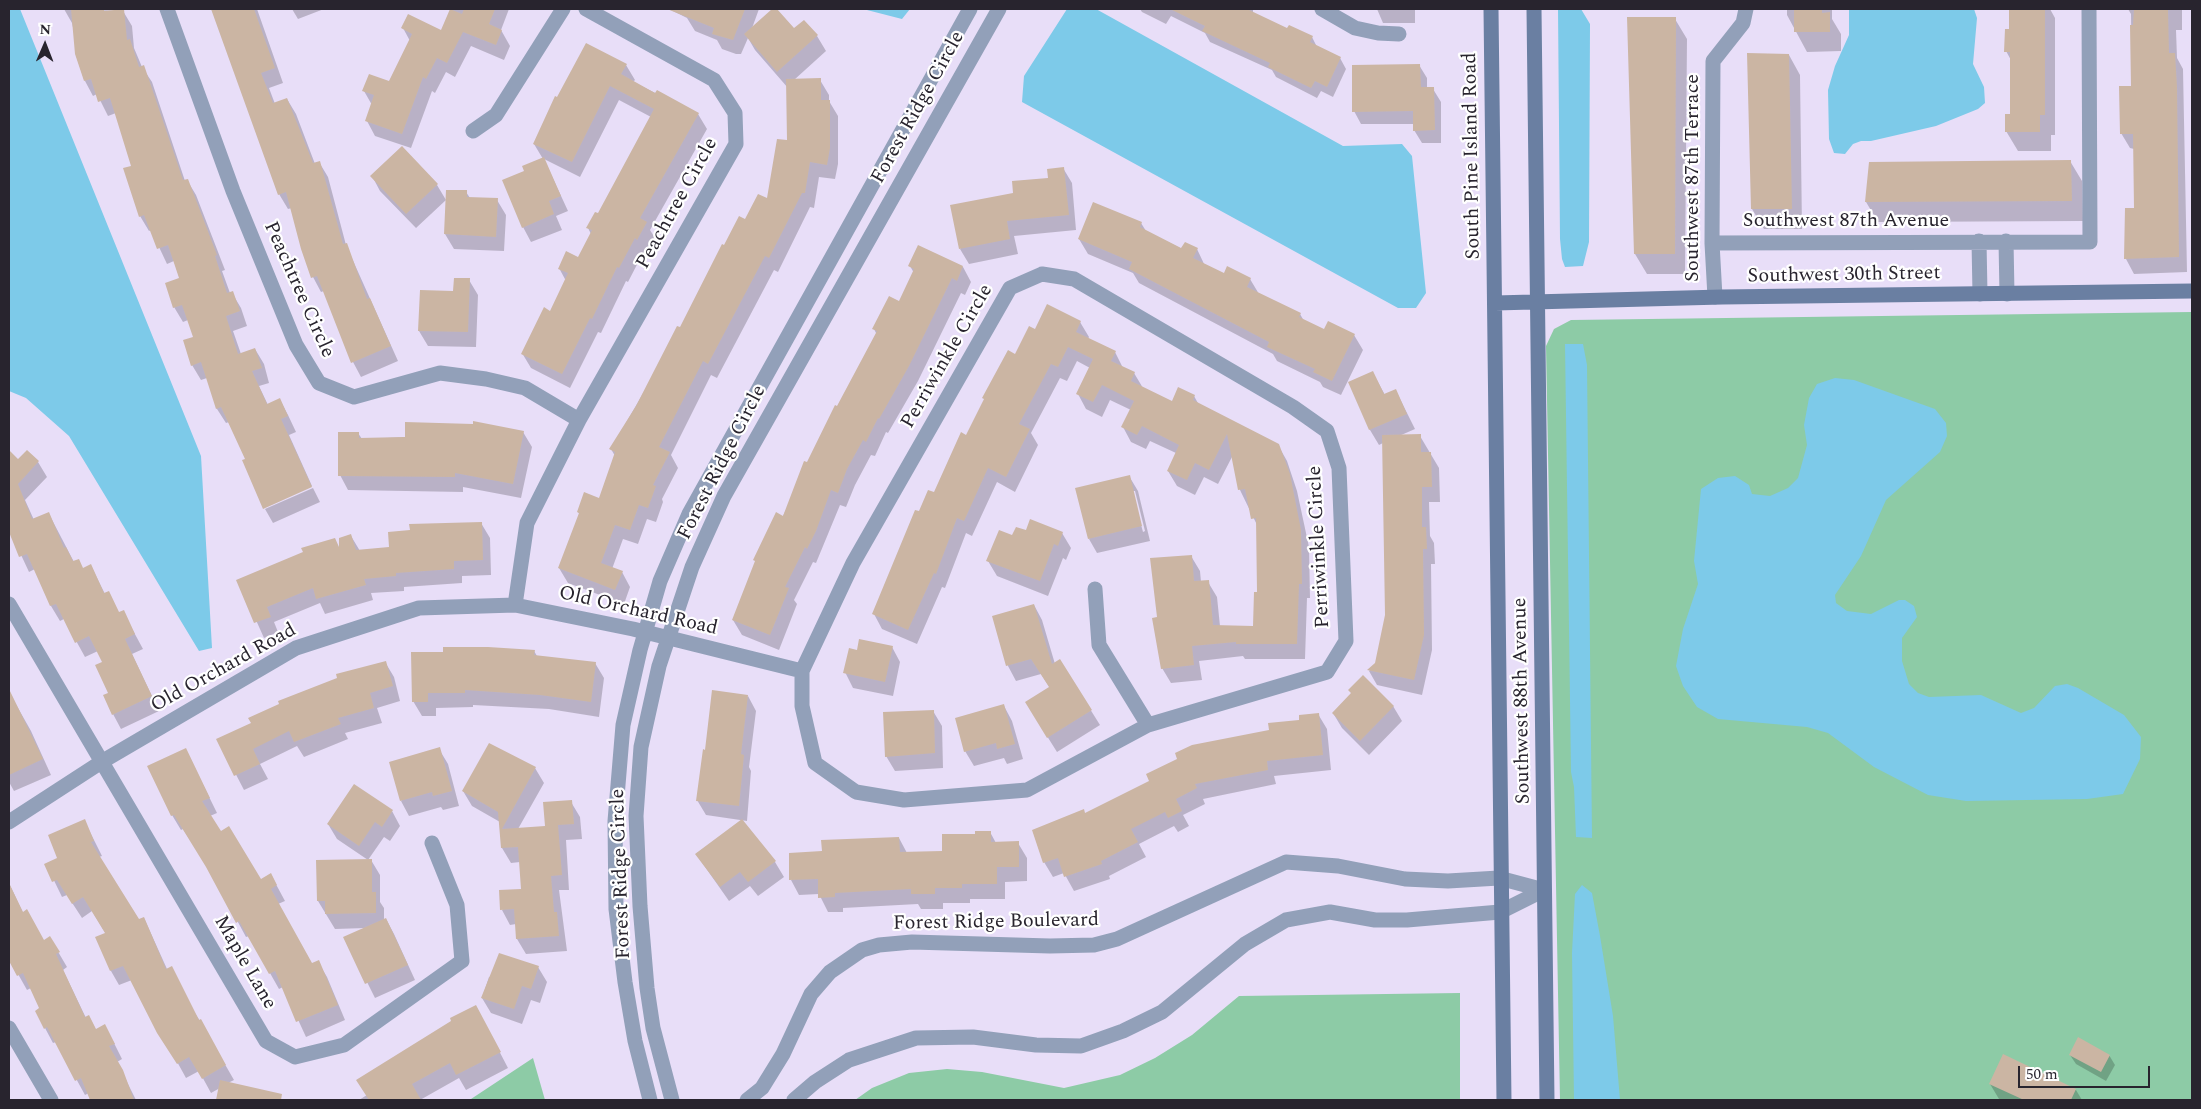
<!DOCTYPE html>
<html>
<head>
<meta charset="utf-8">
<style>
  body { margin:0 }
  #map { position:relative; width:2201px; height:1109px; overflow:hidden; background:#e8def8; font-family:Spectral,serif }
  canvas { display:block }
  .frame { position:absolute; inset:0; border:10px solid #28242e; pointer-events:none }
  .north { position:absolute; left:20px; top:20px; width:50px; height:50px; -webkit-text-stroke:4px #fff; paint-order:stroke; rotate:1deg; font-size:14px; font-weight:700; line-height:20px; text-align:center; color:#28242e }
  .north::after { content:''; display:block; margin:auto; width:18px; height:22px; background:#28242e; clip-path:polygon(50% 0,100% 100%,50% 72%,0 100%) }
  .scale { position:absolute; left:2018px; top:1066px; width:132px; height:22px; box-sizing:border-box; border:2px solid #28242e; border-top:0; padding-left:6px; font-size:15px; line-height:18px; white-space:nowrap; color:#28242e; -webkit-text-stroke:4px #fff; paint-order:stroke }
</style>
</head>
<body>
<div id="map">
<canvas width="2201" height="1109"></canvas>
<div class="frame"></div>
<div class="north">N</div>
<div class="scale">50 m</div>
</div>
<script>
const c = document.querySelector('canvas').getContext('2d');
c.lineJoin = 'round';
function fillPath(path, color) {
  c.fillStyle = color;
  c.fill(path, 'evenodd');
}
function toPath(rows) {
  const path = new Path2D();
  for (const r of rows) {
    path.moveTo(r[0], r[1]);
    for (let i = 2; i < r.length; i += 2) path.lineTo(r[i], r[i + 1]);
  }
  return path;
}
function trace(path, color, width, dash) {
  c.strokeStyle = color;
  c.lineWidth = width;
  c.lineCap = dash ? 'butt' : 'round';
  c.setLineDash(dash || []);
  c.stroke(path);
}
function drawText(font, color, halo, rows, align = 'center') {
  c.font = font + ' Spectral,serif';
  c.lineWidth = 4.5;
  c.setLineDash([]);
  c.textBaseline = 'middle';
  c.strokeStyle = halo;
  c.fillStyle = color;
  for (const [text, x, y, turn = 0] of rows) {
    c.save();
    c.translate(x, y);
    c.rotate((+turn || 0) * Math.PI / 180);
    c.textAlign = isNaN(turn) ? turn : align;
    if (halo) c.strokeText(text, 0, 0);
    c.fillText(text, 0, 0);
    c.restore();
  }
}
fillPath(toPath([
  [2192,312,2192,1100,1560,1100,1546,346,1554,329,1571,320],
  [1460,993,1460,1100,855,1100,872,1088,909,1073,947,1069,982,1072,1064,1088,1120,1075,1155,1058,1192,1035,1239,996],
  [533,1058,545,1100,469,1100,471,1099]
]), '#8dcba6');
fillPath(toPath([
  [9,9,20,9,201,456,212,648,199,651,69,436,26,398,9,391],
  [863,9,910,9,902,19],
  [1067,9,1096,9,1343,146,1402,144,1412,156,1426,293,1416,308,1398,308,1022,102,1024,76],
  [1558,9,1581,9,1590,24,1589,242,1583,266,1565,267,1562,259,1560,239],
  [1849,9,1974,9,1977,18,1973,64,1984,87,1985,103,1978,109,1936,126,1871,141,1861,141,1853,144,1845,154,1834,153,1829,139,1828,90,1835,66,1849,35],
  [1565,344,1583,344,1587,365,1592,838,1576,837,1574,787,1571,772],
  [1835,378,1854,380,1935,409,1946,423,1947,436,1940,452,1886,500,1861,556,1835,595,1836,603,1847,611,1871,614,1899,600,1905,600,1914,606,1917,617,1902,638,1902,661,1909,684,1918,693,1929,697,1981,695,2021,713,2034,708,2055,686,2067,684,2078,688,2124,715,2141,737,2140,759,2123,794,2087,799,1966,801,1928,795,1874,767,1828,733,1807,727,1718,719,1697,707,1683,686,1676,666,1683,629,1698,584,1694,561,1701,489,1718,478,1735,476,1749,485,1752,494,1770,496,1788,488,1798,478,1807,445,1804,425,1809,398,1817,384],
  [1582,885,1592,893,1600,936,1613,1016,1620,1100,1574,1100,1572,953,1575,894]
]), '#7dcae9');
fillPath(toPath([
  [64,9,123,11,132,26,134,48,142,67,152,82,185,181,187,180,196,195,225,270,222,271,230,293,232,293,241,308,247,326,233,331,241,354,255,349,264,364,269,383,259,386,268,405,280,400,288,415,296,432,289,435,312,486,264,507,247,460,229,422,226,423,217,409,207,378,201,380,192,365,194,338,188,320,183,322,174,307,181,279,174,261,167,264,151,230,149,231,140,216,133,167,116,113,108,116,97,94,93,96,85,81,72,23],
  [212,9,257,9,283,83,269,88,275,104,287,99,296,114,315,164,319,162,328,177,346,245,398,361,361,377,353,362,324,291,321,292,313,277,292,208,288,209,279,194],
  [292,9,324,9,298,19],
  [451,9,509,9,501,30,510,46,504,60,471,46,455,77,446,72,435,93,432,91,411,148,375,136,367,121,372,105,364,91,389,82,410,41,403,28,442,32],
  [669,9,759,9,751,31,774,9,794,30,804,21,817,36,826,51,794,80,820,80,829,95,829,101,838,116,838,164,835,179,819,177,814,208,810,207,778,272,774,270,717,378,711,375,671,455,678,468,662,499,663,502,656,522,647,519,638,544,623,539,612,569,622,572,630,587,624,604,568,583,559,568,580,515,578,512,600,499,615,456,611,449,680,329,725,247,746,221,768,200,788,142,788,88,755,50,748,38,741,54,736,54,722,49,717,40,695,31,687,18],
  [1140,9,1253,9,1253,13,1288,30,1312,37,1317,47,1340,58,1346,69,1333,97,1321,91,1317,98,1276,77,1272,70,1210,42,1205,33,1171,16,1166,24,1142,12],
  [1377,9,1415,9,1415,23,1383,23],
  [1787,9,1832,9,1832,19,1841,34,1841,51,1807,52,1787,15],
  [2009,9,2050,9,2055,18,2055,135,2051,135,2051,151,2018,151,2006,131,2012,115,2012,62,2006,51,2011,30],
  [2128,9,2182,9,2182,30,2176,30,2177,58,2183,69,2187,272,2134,274,2126,259,2126,209,2135,209,2134,149,2130,148,2121,133,2132,88,2131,14],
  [1675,19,1687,39,1685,274,1647,274,1635,254],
  [1748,54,1789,55,1800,75,1802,229,1764,229,1752,209],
  [626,65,635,80,633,82,698,114,707,129,650,230,655,238,646,254,643,253,628,282,626,281,601,333,598,332,570,388,531,368,522,353,551,312,566,281,559,268,578,259,591,234,588,228,598,215,651,117,619,100,580,177,544,159,568,211,556,216,562,230,531,242,523,227,526,172,543,159,534,144],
  [1419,65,1427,78,1427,89,1433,89,1441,102,1441,143,1422,143,1414,130,1414,124,1361,124,1354,111],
  [402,148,437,185,446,200,416,228,380,191,372,176],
  [2070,161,2082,181,2083,221,1878,222,1866,202],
  [1063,168,1072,183,1076,230,1014,236,1018,254,969,264,960,249,1015,194,1049,179],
  [466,192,470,198,497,200,506,215,504,251,454,249,445,234],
  [1141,223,1146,231,1182,249,1197,249,1205,266,1224,275,1250,279,1259,294,1300,314,1304,321,1324,331,1354,335,1363,350,1341,395,1323,387,1320,382,1277,361,1273,354,1139,283,1133,273,1088,254,1079,239],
  [910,266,963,267,971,282,965,295,961,293,918,381,888,433,886,432,875,456,871,455,855,485,846,507,840,505,816,563,813,562,794,600,797,604,779,650,742,635,733,620,808,464,877,335,874,329,900,302,914,273],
  [469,280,478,295,476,347,428,346,419,331,421,291,454,293],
  [1080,322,1089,337,1088,339,1115,352,1123,368,1134,373,1143,388,1172,403,1194,396,1199,405,1278,445,1287,461,1297,491,1309,547,1310,598,1307,598,1305,659,1245,659,1243,656,1199,661,1202,680,1171,683,1162,668,1158,618,1191,556,1200,571,1201,582,1208,582,1217,597,1220,626,1255,627,1258,593,1258,527,1240,490,1233,455,1218,484,1204,477,1195,495,1177,486,1168,471,1176,453,1150,441,1146,449,1131,442,1123,427,1131,410,1110,400,1102,417,1086,409,1078,394,1090,368,1077,361,1067,381,1060,378,1031,433,1038,445,1015,492,997,482,972,536,966,533,945,588,942,587,917,644,882,629,874,614,919,513,934,494,1016,356,1035,331],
  [1373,373,1385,395,1396,391,1415,429,1399,436,1420,436,1439,468,1440,502,1429,502,1430,536,1434,543,1435,564,1431,564,1432,650,1422,695,1377,685,1369,671,1376,664,1386,615,1383,443,1379,445,1370,430,1349,383],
  [523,432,532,447,521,498,463,487,463,492,348,490,340,475,358,433,362,439],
  [9,451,18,460,27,451,38,462,47,477,25,500,34,520,49,514,74,562,83,569,91,566,105,594,120,614,123,612,143,649,132,654,159,711,121,729,113,714,104,662,98,651,85,657,64,619,60,621,51,606,35,569,29,572,9,529],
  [1129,476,1138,491,1150,541,1097,553,1089,539],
  [1132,491,1135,491,1145,531,1143,532],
  [313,488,320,502,273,523,265,509],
  [481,523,490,538,491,575,462,576,462,583,404,587,404,591,371,593,373,600,325,614,320,603,274,622,278,632,264,638,238,580,340,550,351,536,360,551,391,549],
  [1026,532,1062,533,1071,548,1066,560,1063,558,1048,596,997,576,988,561],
  [1034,605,1042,620,1055,664,1060,661,1100,725,1057,752,1035,717,1050,688,1041,674,1016,681,1008,666,993,617],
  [892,647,900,662,893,696,853,688,845,672,858,651],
  [534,651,537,656,595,663,604,678,599,717,549,709,473,705,473,707,436,708,436,716,422,716,413,701,444,653],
  [385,662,394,677,400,701,377,708,382,723,345,733,348,739,304,757,297,746,260,764,268,779,244,790,218,740],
  [9,692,31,731,51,775,14,791,9,782],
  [748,696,756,711,749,767,751,771,747,821,706,815,697,800,706,751],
  [1004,706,1012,721,1023,759,1007,764,1004,758,974,766,965,751],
  [1393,706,1402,721,1369,755,1342,728,1333,713],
  [933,711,942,726,943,768,895,771,886,756],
  [1318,714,1327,729,1331,770,1274,776,1276,784,1203,799,1205,804,1183,815,1189,826,1178,832,1174,826,1139,844,1146,857,1109,876,1110,879,1074,891,1064,873,1053,877,1044,862,1086,815,1271,731],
  [439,749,448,764,459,806,443,810,441,807,409,816,401,801],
  [186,750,217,813,210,816,220,832,260,880,271,875,285,901,278,904,312,964,318,962,327,977,345,1020,306,1037,283,987,279,989,249,936,246,937,212,874,183,829,181,830,172,815],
  [535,768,544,783,518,829,546,827,571,802,580,817,582,839,566,840,569,890,559,890,567,951,526,954,517,939,516,924,510,925,502,910,522,890,520,862,511,863,502,848,500,822,472,806,463,791],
  [392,811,400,826,390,841,384,837,368,860,337,839,328,824],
  [84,820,102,856,99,857,139,920,144,918,167,969,200,1021,234,1080,228,1083,270,1093,275,1100,217,1100,220,1088,211,1093,199,1071,186,1078,132,980,119,985,111,971,106,934,92,911,82,918,67,895,62,897,46,864,59,858],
  [742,820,775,862,784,877,758,896,750,886,729,901,696,854],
  [990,832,996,843,1018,843,1027,858,1027,881,1005,882,1005,899,970,899,970,903,943,903,943,909,921,909,918,904,843,908,843,912,828,912,819,894,799,895,791,880,823,852,899,838,907,853,943,853,977,835],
  [371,860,380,875,380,902,384,908,384,920,386,919,394,934,415,980,375,998,345,938,366,928,335,929,318,901,318,861],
  [9,883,23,913,43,941,50,938,67,967,63,970,86,1018,96,1030,113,1041,122,1059,117,1062,136,1100,91,1100,89,1093,85,1095,56,1042,53,1043,45,1028,41,1009,31,988,27,990,9,958],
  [538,967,547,982,540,1003,531,1000,522,1024,491,1013,482,998,489,977],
  [484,1022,508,1068,466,1090,459,1078,420,1100,359,1100],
  [2070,1055,2109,1055,2115,1065,2106,1081,2076,1064],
  [1990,1084,2076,1090,2082,1100,2002,1100,1999,1099]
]), '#0003');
fillPath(toPath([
  [71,9,104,9,104,11,124,9,127,40,130,39,139,67,144,65,183,180,188,179,217,255,215,256,227,293,233,291,240,311,226,316,238,354,255,348,262,368,252,371,267,404,280,398,288,416,281,419,312,487,263,509,242,460,245,459,221,407,216,409,201,362,191,366,183,340,193,337,182,305,173,308,165,283,179,278,168,245,157,249,144,215,139,217,123,168,131,166,110,98,98,102,91,79,84,81,75,54],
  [211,9,254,9,275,68,261,73,273,103,287,98,313,163,320,161,343,244,347,243,367,299,370,298,391,346,351,363,317,276,311,278,301,249,286,192,278,195],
  [450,9,462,14,464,9,495,9,489,24,502,30,496,45,463,32,447,63,437,58,426,79,423,77,402,134,365,121,374,95,362,91,369,74,389,81,412,34,401,28,408,14,441,30],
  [667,9,745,9,733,40,712,34,714,28],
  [772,9,777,9,794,28,804,20,818,35,777,72,744,34],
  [1170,9,1247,9,1287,28,1289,25,1313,36,1310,42,1341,57,1327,87,1315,81,1311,88,1268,67,1270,63,1202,31,1205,26],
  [1794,9,1822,9,1822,13,1830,12,1830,32,1794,32],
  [2009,9,2045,9,2045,115,2040,115,2040,132,2005,132,2005,114,2010,114,2010,52,2004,52,2005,29,2009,29],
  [2134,9,2168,9,2169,53,2175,53,2177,87,2179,257,2124,259,2125,208,2134,208,2133,134,2120,134,2119,86,2131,86,2130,25,2133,25],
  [1627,17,1676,17,1675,254,1634,254],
  [586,43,627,64,621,74,655,93,657,90,699,113,640,218,647,222,637,240,635,238,619,268,617,267,592,319,590,318,562,374,521,354,544,307,550,311,568,273,558,269,566,251,578,257,592,230,586,228,595,212,598,213,654,109,610,86,572,162,533,144,555,96,557,97],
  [1747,53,1789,54,1792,209,1751,209],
  [1420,64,1421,87,1434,87,1435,130,1413,131,1413,111,1352,112,1352,65],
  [821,78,821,100,830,100,830,148,827,165,810,162,805,193,802,193,769,258,765,256,708,364,703,361,659,447,670,452,653,485,656,486,648,508,639,505,630,530,615,525,601,563,623,571,615,590,558,568,579,513,577,512,584,492,599,498,615,452,609,449,636,406,677,326,680,327,722,244,724,245,739,216,745,219,758,194,767,198,777,139,787,140,786,79],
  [402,146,438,184,406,214,370,176],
  [544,157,561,196,549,201,554,214,522,228,502,180,524,171,522,166],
  [2071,160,2072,201,1865,202,1869,162],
  [1064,167,1069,215,1007,221,1010,239,959,249,950,205,1013,193,1012,181,1048,178,1047,169],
  [446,190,467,190,467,197,498,198,496,237,444,234],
  [1093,202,1142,222,1140,227,1181,248,1185,242,1198,248,1193,258,1224,273,1227,266,1251,278,1247,287,1301,313,1299,317,1324,329,1328,321,1355,334,1332,381,1313,372,1315,369,1267,347,1269,342,1129,269,1132,262,1078,239],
  [918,245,963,266,957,281,952,278,909,366,879,419,878,418,866,442,863,440,847,469,838,493,831,490,816,531,807,549,805,547,785,587,789,588,770,635,732,620,755,561,753,560,776,512,783,516,804,461,807,462,835,405,837,406,877,331,872,329,889,296,899,301,914,269,908,266],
  [454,278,470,278,468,332,418,331,420,290,453,291],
  [1047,304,1081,321,1076,332,1116,351,1111,361,1135,372,1131,381,1172,401,1178,387,1195,395,1193,400,1279,444,1290,474,1301,530,1302,584,1299,584,1297,644,1236,644,1236,642,1192,646,1194,665,1161,669,1152,618,1157,617,1150,558,1192,555,1194,581,1209,580,1213,625,1253,626,1254,592,1257,592,1256,518,1251,519,1245,489,1238,490,1227,434,1209,470,1195,463,1187,480,1167,471,1179,445,1142,426,1137,435,1121,427,1134,401,1102,385,1093,402,1076,394,1093,359,1068,347,1058,367,1051,364,1019,424,1030,429,1006,477,988,468,964,521,957,518,936,574,934,573,908,630,872,614,915,510,919,511,928,490,934,492,961,432,966,435,984,399,982,398,1008,350,1015,354,1029,326,1035,329],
  [1373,371,1384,394,1396,389,1407,414,1369,430,1348,382],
  [473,421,524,431,513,484,455,473,455,477,338,476,338,432,359,432,359,438,405,437,405,422,473,424],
  [1421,434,1421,452,1431,452,1432,487,1422,487,1422,527,1426,527,1427,549,1423,549,1424,635,1414,680,1367,670,1375,663,1385,615,1382,435],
  [9,450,18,459,27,450,39,461,18,484,32,519,49,512,64,548,66,547,73,561,79,559,83,568,91,564,104,593,109,591,119,612,124,610,135,634,125,639,152,696,112,715,103,695,108,693,95,665,102,662,89,636,75,643,56,604,50,606,27,554,19,557,9,532],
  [1130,475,1142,526,1088,539,1075,488],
  [1030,519,1063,532,1058,546,1054,544,1040,581,986,561,999,530,1012,535,1016,527,1026,530],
  [482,522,483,560,454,561,454,569,396,573,396,576,364,579,366,585,316,599,313,588,267,607,271,617,254,623,236,580,303,552,301,548,335,538,339,547,339,538,351,534,356,550,389,547,388,532,410,530,409,524],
  [1034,604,1052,664,1060,659,1092,710,1047,738,1025,702,1049,687,1031,659,1006,666,992,616],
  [859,639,893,646,885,682,843,673,849,648,857,650],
  [443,647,488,647,535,650,534,655,596,662,591,702,540,695,465,690,465,693,428,693,428,702,412,702,411,652,443,652],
  [386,661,393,686,370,693,374,708,338,718,341,724,294,742,289,731,253,749,260,764,234,776,216,739,251,723,248,718,279,704,278,701,337,678,336,674],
  [1363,675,1394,706,1360,741,1332,713,1351,693,1348,690],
  [9,689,43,759,9,775],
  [712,690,748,695,741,754,744,755,739,806,696,801,703,749,705,750],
  [1004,704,1015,744,997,749,996,743,964,752,955,718],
  [934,710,935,753,885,757,883,712],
  [1319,713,1323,755,1267,761,1268,770,1195,784,1197,788,1176,799,1182,811,1168,818,1165,812,1131,829,1138,842,1101,861,1102,864,1064,877,1058,858,1043,863,1032,830,1084,809,1085,813,1149,781,1146,774,1177,759,1175,753,1192,745,1269,730,1268,723,1299,720,1299,715],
  [489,743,536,767,502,829,545,826,543,802,572,800,574,824,558,825,562,875,551,876,554,912,557,912,559,936,516,939,514,909,500,910,499,890,521,889,518,847,501,848,498,812,462,791],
  [440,747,452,791,433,796,432,792,400,801,389,762],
  [186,748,210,798,202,801,221,831,229,826,261,879,271,873,277,885,271,889,312,963,319,960,338,1005,296,1022,275,971,269,974,239,921,236,923,206,867,174,815,171,816,147,766],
  [354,784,393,810,382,827,375,822,359,846,327,824],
  [85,819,94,841,91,842,139,919,144,917,166,969,172,966,199,1020,201,1019,226,1065,202,1079,189,1057,177,1064,157,1033,123,966,110,971,95,937,105,933,83,897,72,904,57,880,52,882,44,864,57,858,48,835],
  [742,819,776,861,748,882,740,872,720,887,695,854],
  [975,831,991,831,991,842,1019,841,1019,867,997,867,997,884,962,884,962,888,935,888,935,894,911,894,911,889,835,893,835,897,818,898,818,879,789,880,789,853,822,851,821,840,899,837,900,852,942,851,942,834,975,834],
  [372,859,372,892,376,892,376,913,325,914,325,901,317,901,316,860],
  [9,883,23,912,27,909,44,940,50,936,60,952,56,954,85,1017,89,1015,96,1029,105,1024,115,1044,109,1046,123,1070,134,1100,90,1100,81,1078,75,1081,47,1027,44,1029,35,1011,39,1008,23,973,17,976,9,961],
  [386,918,408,965,365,984,343,937],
  [499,953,539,966,531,989,522,986,514,1009,481,998],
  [476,1005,501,1052,456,1075,450,1063,412,1084,421,1100,369,1100,356,1080,451,1021,450,1018],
  [2078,1037,2110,1055,2101,1072,2069,1055],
  [2003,1054,2076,1089,2071,1100,2024,1100,1989,1084],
  [220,1080,282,1094,281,1100,216,1100]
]), '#cbb5a3');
trace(toPath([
  [167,9,233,191,296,345,319,383,354,397,440,373,486,379,525,388,579,420],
  [1322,9,1355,28,1378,33,1399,34],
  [473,131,496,115,563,9],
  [1979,241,1980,294],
  [2006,241,2007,294],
  [1712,243,2090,242,2089,9],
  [1042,274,1074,279,1293,407,1327,431,1339,468,1346,641,1327,672,1148,725,1027,790,904,800,856,792,815,763,802,706,802,671,853,563,1010,288,1042,274],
  [1715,297,1712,243,1713,61,1743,23,1746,9],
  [1095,589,1099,645,1148,725],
  [9,604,266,1041,295,1057,344,1045,462,961,457,905,432,843],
  [515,605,527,523,579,420,736,144,735,113,714,80,586,9],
  [9,822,103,761,296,648,419,608,515,605,633,629,802,671],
  [9,1028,51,1100],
  [650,1100,635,1041,625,982,616,909,615,821,623,725,640,650,660,581,689,514,970,9],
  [672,1100,653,1028,647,988,640,906,636,816,641,747,659,666,692,567,724,496,999,9],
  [747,1100,762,1088,783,1054,811,994,830,972,862,950,879,945,912,942,1050,946,1094,945,1117,939,1286,862,1338,866,1405,879,1448,881,1499,878,1544,890],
  [794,1100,815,1082,849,1060,916,1038,973,1037,1036,1045,1081,1046,1123,1031,1162,1012,1245,944,1286,920,1330,912,1375,920,1407,920,1500,912,1544,890]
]), '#92a0b9', 15);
trace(toPath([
  [1491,9,1504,1100],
  [1534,9,1547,1100],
  [1495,303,1722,297,2192,291]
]), '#6a7fa2', 15);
drawText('20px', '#28242e', '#fff', [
  ["Forest Ridge Circle",919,108,-61],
  ["South Pine Island Road",1473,156,-91],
  ["Southwest 87th Terrace",1694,178,-90],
  ["Peachtree Circle",678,204,-61],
  ["Southwest 87th Avenue",1846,222],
  ["Southwest 30th Street",1844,276,-1],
  ["Peachtree Circle",298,290,66],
  ["Perriwinkle Circle",948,357,-60],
  ["Forest Ridge Circle",723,463,-63],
  ["Perriwinkle Circle",1320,547,-93],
  ["Old Orchard Road",638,612,13],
  ["Old Orchard Road",224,669,-29],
  ["Southwest 88th Avenue",1523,701,-91],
  ["Forest Ridge Circle",622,874,-92],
  ["Forest Ridge Boulevard",996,923,-1],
  ["Maple Lane",244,963,60]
]);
</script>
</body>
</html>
